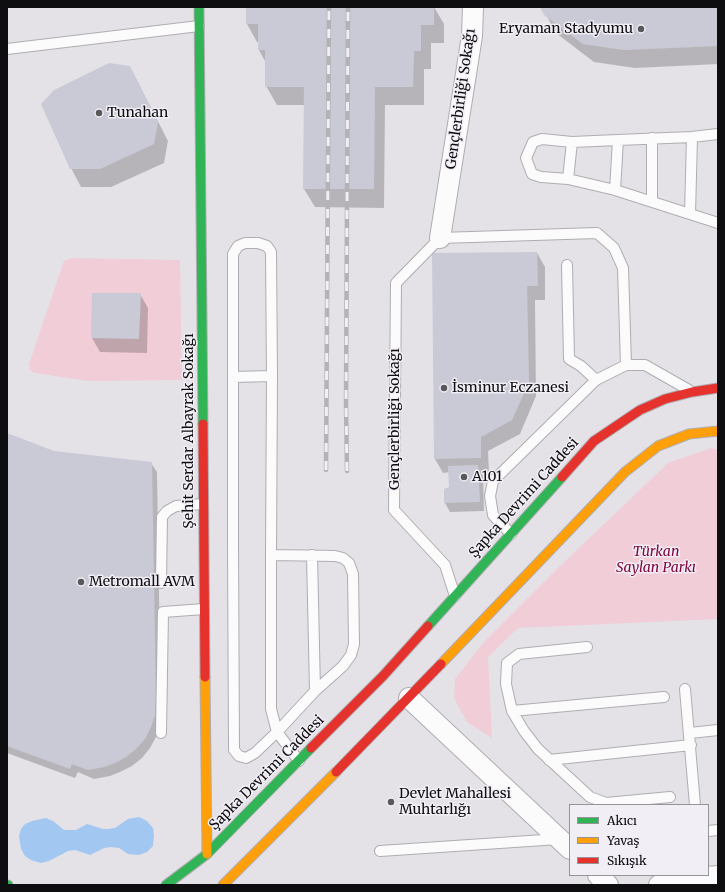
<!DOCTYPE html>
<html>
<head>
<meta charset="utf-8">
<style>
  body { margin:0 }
  #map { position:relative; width:725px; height:892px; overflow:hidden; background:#e4e2e7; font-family:Merriweather,serif }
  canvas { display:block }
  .frame { position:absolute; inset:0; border:8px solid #0e0d0f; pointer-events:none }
  .legend { position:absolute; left:569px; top:804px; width:140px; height:72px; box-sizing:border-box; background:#f1eef5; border:1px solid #969499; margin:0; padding:5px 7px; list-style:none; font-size:12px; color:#0e0d0f }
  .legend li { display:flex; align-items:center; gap:8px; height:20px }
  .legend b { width:20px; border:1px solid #969499 }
</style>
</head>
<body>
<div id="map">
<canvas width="725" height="892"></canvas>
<div class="frame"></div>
<ul class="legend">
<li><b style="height:5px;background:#30b455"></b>Akıcı</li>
<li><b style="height:5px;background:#ff9f0a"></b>Yavaş</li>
<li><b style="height:5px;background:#e5322d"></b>Sıkışık</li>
</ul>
</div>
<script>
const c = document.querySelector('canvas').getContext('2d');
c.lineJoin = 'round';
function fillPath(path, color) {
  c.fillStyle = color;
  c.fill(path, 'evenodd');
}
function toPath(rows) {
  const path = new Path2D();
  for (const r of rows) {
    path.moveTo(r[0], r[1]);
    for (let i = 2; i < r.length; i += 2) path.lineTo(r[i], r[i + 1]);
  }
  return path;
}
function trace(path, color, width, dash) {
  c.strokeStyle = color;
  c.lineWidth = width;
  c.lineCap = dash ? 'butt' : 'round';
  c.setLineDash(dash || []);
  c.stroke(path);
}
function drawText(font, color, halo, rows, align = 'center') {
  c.font = font + ' Merriweather,serif';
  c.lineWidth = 3;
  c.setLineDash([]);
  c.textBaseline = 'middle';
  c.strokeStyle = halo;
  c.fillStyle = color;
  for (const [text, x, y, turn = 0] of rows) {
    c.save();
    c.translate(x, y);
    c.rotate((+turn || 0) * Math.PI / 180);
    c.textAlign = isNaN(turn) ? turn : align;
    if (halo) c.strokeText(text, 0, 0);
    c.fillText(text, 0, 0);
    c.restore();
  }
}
fillPath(toPath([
  [72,258,180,260,182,380,88,381,35,373,30,370,29,364,64,261],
  [711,448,718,450,718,619,518,628,488,657,492,738,467,722,454,698,455,679,483,643,558,568,668,463]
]), '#f1cdd8');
fillPath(toPath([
  [139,817,147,821,153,828,154,835,153,846,147,852,139,855,128,854,119,848,111,847,104,848,90,855,75,850,68,851,49,861,41,863,31,860,25,856,21,849,19,836,21,829,25,824,32,821,46,818,53,821,64,830,76,830,87,824,103,829,108,829,115,828,128,819]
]), '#a2c8f1');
fillPath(toPath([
  [247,7,434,7,444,24,444,43,431,43,431,69,424,69,424,105,385,105,384,208,315,207,304,189,305,105,277,105,266,86,266,63,259,50,259,42,257,42,247,24],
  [542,7,718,7,718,64,635,68,594,62,556,33],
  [130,67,168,141,164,163,111,187,81,187,71,168],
  [537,253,545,267,545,300,535,300,536,396,520,434,488,451,489,472,481,472,483,476,484,511,450,512,445,503,450,488,450,472,443,473,435,459],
  [140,294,148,308,147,353,100,352,92,338],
  [7,434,53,452,151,463,157,472,161,712,160,724,156,737,150,748,142,758,132,766,120,772,110,776,94,779,78,772,75,778,7,753]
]), '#0003');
fillPath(toPath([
  [246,7,434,7,434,25,421,25,421,51,414,51,413,87,375,87,374,189,303,189,304,87,265,87,265,50,258,50,258,24,246,24],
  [540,7,718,7,718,46,624,50,583,44,544,15],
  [109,63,130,66,158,122,154,144,100,169,70,169,41,104,54,90],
  [537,252,538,286,527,286,529,382,512,420,481,437,481,458,434,459,432,253],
  [92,293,141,293,139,339,91,338],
  [7,433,54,451,152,462,156,702,155,715,151,727,145,739,136,749,126,757,115,763,104,767,88,770,72,764,70,769,7,746],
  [478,465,480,502,444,503,444,489,449,487,448,466]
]), '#c9cad5');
const lane = toPath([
  [7,49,199,26],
  [718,134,692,137,618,140,572,142,542,139,533,142,526,158,532,174,541,177,568,179,615,190,718,223],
  [652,138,652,201],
  [568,179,572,142],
  [615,190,618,140],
  [690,214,692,137],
  [567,265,569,359,581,366,596,380],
  [233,377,272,376],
  [511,534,493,515,490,496,493,481,596,380,626,365,645,365,689,390],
  [271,555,335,556,343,558,349,563,353,574,354,644,351,655,343,666,315,691,277,732,255,753,246,758,239,756,234,750,233,544,233,254,238,246,245,243,258,243,267,246,271,252,272,376,271,555,271,709,277,732,299,761],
  [312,555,315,691],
  [161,583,162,517,167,511,176,506,203,504],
  [455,596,445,565,394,510,396,283,440,238,597,233,614,248,623,268,626,365],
  [587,647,519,654,507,663,506,684,512,711,524,731,538,749,590,797,606,803,670,797],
  [685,689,695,805],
  [512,711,664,697],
  [161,733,163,612,204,609],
  [690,733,718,730],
  [549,760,691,745],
  [708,831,718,830],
  [380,851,559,839]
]);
const street = toPath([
  [440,238,472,36,473,7],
  [409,698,570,849],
  [598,875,608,885],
  [659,885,679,880,718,876]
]);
const fast = toPath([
  [199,7,203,424],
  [428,626,562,477],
  [7,885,8,885],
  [166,885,207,854,311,748]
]);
const slow = toPath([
  [441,664,625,472,658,446,689,434,718,431],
  [205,677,207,854],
  [223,885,336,772]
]);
const jam = toPath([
  [203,424,205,677],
  [562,477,594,441,640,410,665,399,692,392,718,388],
  [311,748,383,676,428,626],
  [336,772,441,664]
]);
trace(lane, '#afadb1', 12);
trace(street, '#afadb1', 22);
trace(fast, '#afadb1', 11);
trace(slow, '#afadb1', 11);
trace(jam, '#afadb1', 11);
trace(lane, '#fbfbfb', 10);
trace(street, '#fbfbfb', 20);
trace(fast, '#30b455', 9);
trace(slow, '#ff9f0a', 9);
trace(jam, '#e5322d', 9);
const rail = toPath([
  [326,470,329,7],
  [347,471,346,404,348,7]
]);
trace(rail, '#b3b2b4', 4.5);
trace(rail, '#f1eef5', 3, [9]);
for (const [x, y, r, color] of [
  [641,29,4,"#59585b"],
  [99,113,4,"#59585b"],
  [444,388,4,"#59585b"],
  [464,477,4,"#59585b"],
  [81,582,4,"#59585b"],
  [391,802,4,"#59585b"]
]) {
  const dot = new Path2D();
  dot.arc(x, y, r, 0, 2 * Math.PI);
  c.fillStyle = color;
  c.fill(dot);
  trace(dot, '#f1eef5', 1.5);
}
drawText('14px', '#0e0d0f', '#f1eef5', [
  ["Eryaman Stadyumu",633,29,"right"],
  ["Tunahan",107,113],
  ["İsminur Eczanesi",452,388],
  ["A101",472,477],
  ["Metromall AVM",89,582],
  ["Devlet Mahallesi",399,794],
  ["Muhtarlığı",399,810]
], 'left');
drawText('14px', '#0e0d0f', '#f1eef5', [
  ["Gençlerbirliği Sokağı",461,99,-82],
  ["Gençlerbirliği Sokağı",395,419,-90],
  ["Şehit Serdar Albayrak Sokağı",189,431,-90],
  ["Şapka Devrimi Caddesi",524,498,-48],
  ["Şapka Devrimi Caddesi",267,773,-45]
]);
drawText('italic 14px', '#81073f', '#f1eef5', [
  ["Türkan",656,552],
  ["Saylan Parkı",656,568]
]);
</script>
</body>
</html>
